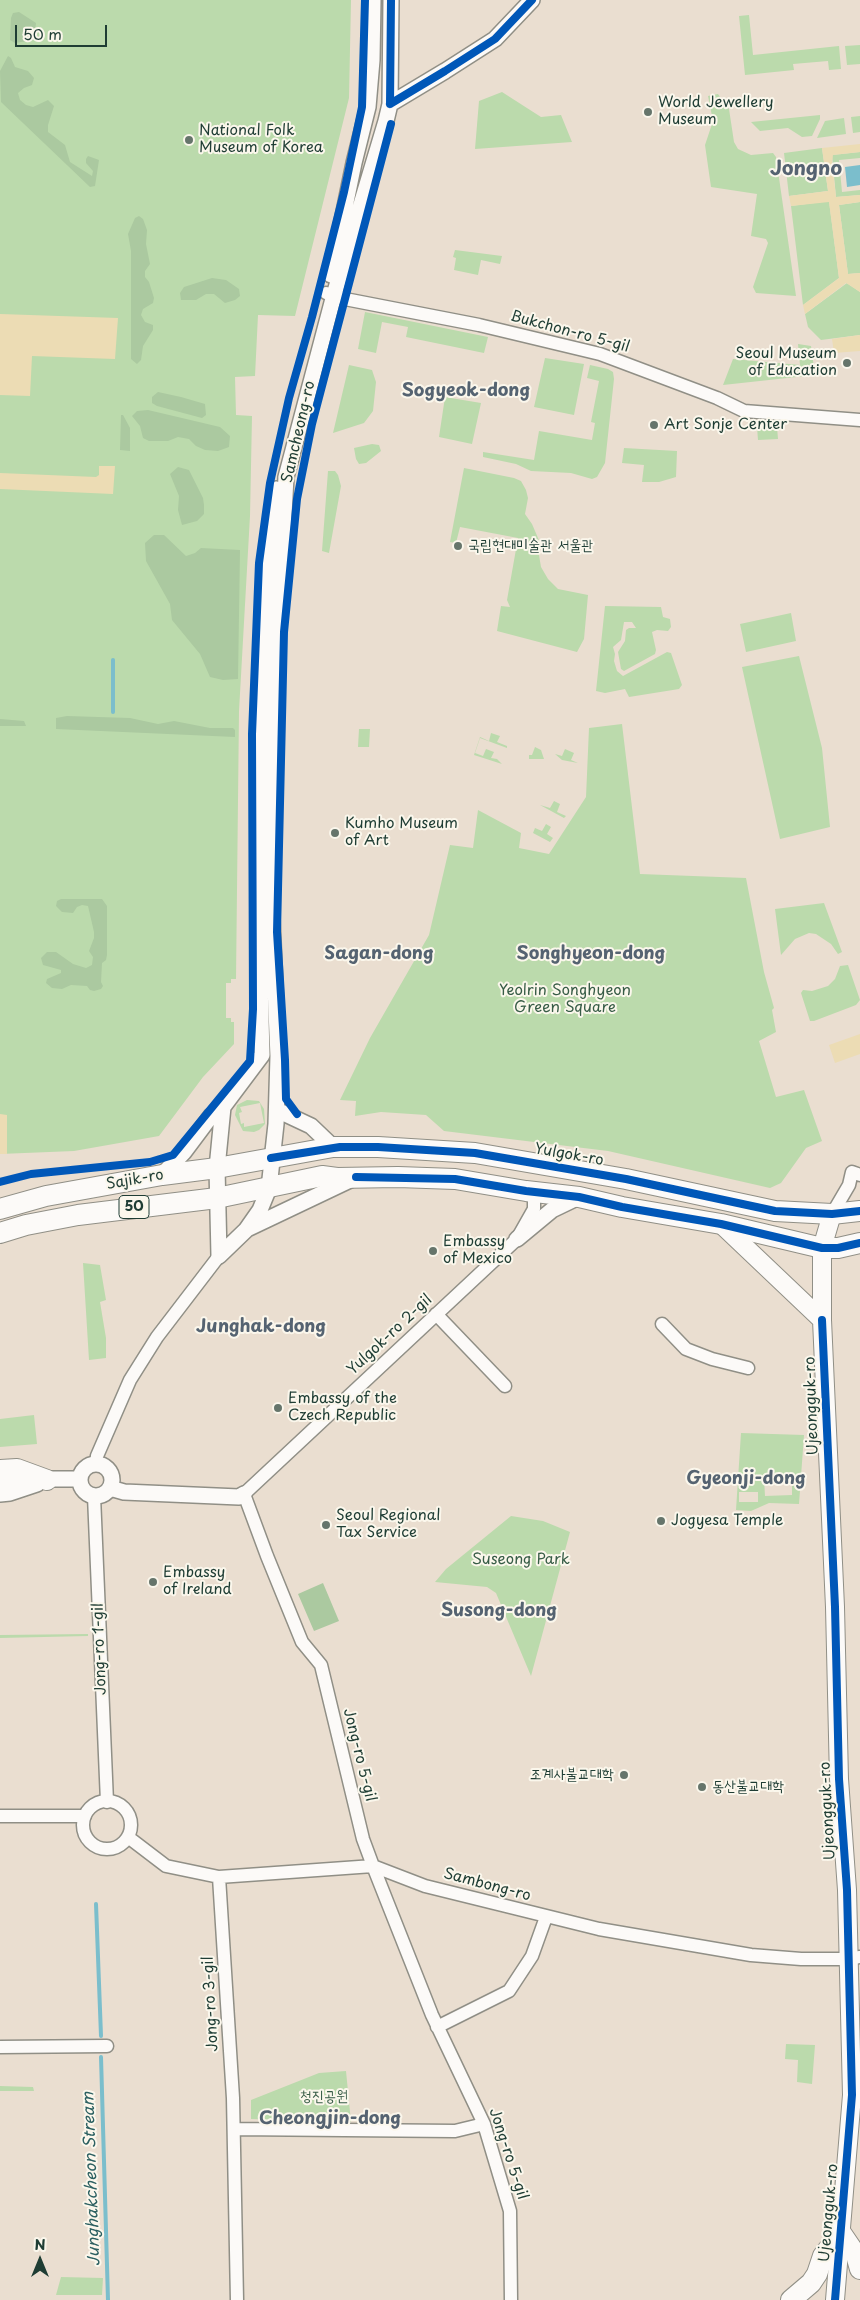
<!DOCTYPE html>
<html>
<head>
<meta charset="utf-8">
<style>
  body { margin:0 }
  #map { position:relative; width:860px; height:2300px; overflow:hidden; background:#eaded0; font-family:"Playpen Sans",sans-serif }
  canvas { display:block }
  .north { position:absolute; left:15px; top:2235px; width:50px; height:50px; -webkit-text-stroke:4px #fbf7ec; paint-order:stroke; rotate:0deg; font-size:14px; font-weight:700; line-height:20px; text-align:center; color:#1f3d34 }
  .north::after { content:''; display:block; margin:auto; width:18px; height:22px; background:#1f3d34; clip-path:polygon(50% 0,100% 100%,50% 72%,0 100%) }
  .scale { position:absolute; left:15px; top:25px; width:92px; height:22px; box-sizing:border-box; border:2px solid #1f3d34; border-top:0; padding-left:6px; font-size:15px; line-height:18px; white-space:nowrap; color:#1f3d34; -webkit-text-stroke:4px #fbf7ec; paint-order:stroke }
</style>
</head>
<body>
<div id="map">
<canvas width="860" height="2300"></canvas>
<div class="north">N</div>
<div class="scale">50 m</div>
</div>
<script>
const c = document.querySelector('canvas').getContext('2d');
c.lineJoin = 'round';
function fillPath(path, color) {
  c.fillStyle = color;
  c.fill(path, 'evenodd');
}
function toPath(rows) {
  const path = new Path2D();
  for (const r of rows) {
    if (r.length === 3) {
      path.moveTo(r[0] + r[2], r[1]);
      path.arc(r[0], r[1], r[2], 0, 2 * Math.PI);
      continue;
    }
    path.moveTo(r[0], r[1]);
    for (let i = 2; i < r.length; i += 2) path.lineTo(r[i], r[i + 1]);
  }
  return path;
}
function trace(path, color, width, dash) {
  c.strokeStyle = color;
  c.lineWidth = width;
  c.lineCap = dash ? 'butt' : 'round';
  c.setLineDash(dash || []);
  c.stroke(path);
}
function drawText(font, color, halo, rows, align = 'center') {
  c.font = font + ' "Playpen Sans","Poor Story",sans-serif';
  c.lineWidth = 4;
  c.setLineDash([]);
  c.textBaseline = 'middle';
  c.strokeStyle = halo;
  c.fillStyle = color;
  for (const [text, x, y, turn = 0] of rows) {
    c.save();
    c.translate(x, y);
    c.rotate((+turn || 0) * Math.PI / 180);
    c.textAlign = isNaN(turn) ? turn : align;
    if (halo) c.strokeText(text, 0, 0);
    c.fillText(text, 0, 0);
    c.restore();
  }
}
fillPath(toPath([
  [0,0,351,0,349,98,295,316,258,315,255,376,235,377,236,415,252,416,250,516,239,711,236,979,231,979,231,983,226,983,226,1018,231,1018,231,1022,234,1022,234,1044,203,1077,159,1136,74,1151,0,1154],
  [749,15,753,55,839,46,841,69,829,70,828,61,793,64,794,70,745,75,739,16],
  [860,45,860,64,847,65,845,46],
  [502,92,541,117,561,115,572,142,475,149,479,101],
  [718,94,729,109,734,142,738,149,751,155,773,153,776,157,796,296,756,293,753,287,768,243,766,239,751,236,757,194,711,187,705,145,713,121,708,96],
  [820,115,820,119,812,136,802,137,788,128,760,131,751,122],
  [860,116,860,132,853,133,851,117],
  [844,118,846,134,817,138,825,121],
  [822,148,828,191,789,196,784,153],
  [860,152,860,158,839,160,842,192,860,190,860,195,836,197,832,155],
  [829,201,839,278,803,305,791,206],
  [860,202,860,273,848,274,839,205],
  [455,250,502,256,500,264,481,260,478,275,454,270,456,258,453,257],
  [847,283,860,292,860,335,821,340,808,327,805,314],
  [365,312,488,337,484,353,406,337,408,327,382,322,376,353,358,349],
  [798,344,811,346,815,375,723,385,733,359,800,365],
  [545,358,584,364,574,415,534,407],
  [349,365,372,370,376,382,373,411,364,423,333,433],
  [590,365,608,369,613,372,614,379,605,463,597,477,592,479,571,473,531,471,516,464,483,457,483,452,534,460,539,431,592,440,595,423,591,422,599,381,587,378],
  [445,397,481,403,472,444,439,437],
  [757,427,777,427,778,439,758,440],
  [372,444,379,445,381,451,366,463,359,464,356,459,354,448],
  [624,448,677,451,676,477,659,482,642,482,644,465,622,463],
  [464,468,514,478,521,481,526,490,528,498,525,514,532,524,541,545,539,555,541,567,548,579,558,589,588,595,584,639,577,652,497,631,501,606,510,607,507,600,518,538,460,527,456,543,450,542],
  [328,471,335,471,338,475,341,486,329,553,322,551],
  [605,606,661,607,663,617,670,619,671,627,668,631,657,630,652,632,656,650,655,654,624,671,621,669,618,652,625,641,626,630,629,628,636,628,632,622,624,622,621,640,613,647,615,654,614,661,617,671,623,676,667,652,671,653,682,685,679,689,629,697,625,689,605,693,596,691],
  [791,613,796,641,746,652,740,624],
  [799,656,822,748,830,827,780,839,742,667],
  [622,724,640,874,746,878,764,972,774,1008,772,1010,776,1032,759,1041,776,1097,804,1090,822,1141,806,1148,781,1183,770,1188,608,1151,444,1131,426,1115,381,1112,355,1116,356,1101,340,1100,370,1038,429,935,450,845,473,848,478,810,521,833,519,848,549,854,586,797,589,728],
  [359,729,370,729,369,747,358,747],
  [491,733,500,736,497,742,507,746,507,748,480,738,475,753,483,756,486,749,494,752,491,758,497,759,502,764,474,755,480,737,489,741],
  [535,747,541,750,544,759,529,759,529,755,532,755],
  [565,749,574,753,571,760,578,763,562,760,555,754,562,756],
  [554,801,560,804,557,812,566,816,564,818,540,805,550,808],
  [546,824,551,827,547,834,553,838,550,842,533,833,535,828,542,831],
  [824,903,842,952,838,954,831,944,816,934,809,933,795,939,781,955,775,909],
  [848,965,860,1000,856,1005,814,1021,810,1021,801,993,803,990,812,991,828,986,835,979,840,966],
  [247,1100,259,1101,264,1109,265,1124,259,1130,254,1132,243,1131,235,1115,237,1105],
  [260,1103,264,1123,244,1127,244,1123,241,1124,239,1113,242,1112,240,1107],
  [83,1263,100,1265,106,1300,100,1302,106,1338,106,1358,89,1360],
  [34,1415,37,1444,0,1447,0,1419],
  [741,1433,804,1435,799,1504,769,1503,751,1511,736,1510],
  [792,1476,792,1495,765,1496,764,1478],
  [758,1492,758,1502,739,1502,739,1492],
  [511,1516,543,1521,570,1532,531,1676,496,1593,487,1587,435,1582,446,1569],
  [88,1634,88,1636,0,1638,0,1635],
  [786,2044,815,2045,812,2084,797,2082,798,2060,785,2059],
  [346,2071,351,2122,251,2119,251,2100,319,2073],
  [0,2086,33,2087,34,2091,0,2091],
  [61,2277,103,2278,102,2295,56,2295]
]), '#bbdaac');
fillPath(toPath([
  [19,12,36,23,34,40,15,43,10,40,11,18,13,13],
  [8,56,11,58,15,67,28,71,34,78,32,85,24,88,18,93,20,100,26,105,33,107,48,100,54,106,48,125,48,132,65,145,70,162,92,176,93,171,86,163,86,159,88,156,99,160,95,186,90,187,1,102,0,71],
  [139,216,143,219,147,230,146,244,150,264,145,271,145,277,149,282,154,298,153,303,143,309,141,315,145,322,153,325,153,330,143,346,141,360,137,364,131,359,131,251,128,234,135,218],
  [212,278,226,280,239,289,240,296,235,300,225,303,214,294,206,294,196,300,181,300,180,293,184,287],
  [158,392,181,397,205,404,206,415,202,418,157,406,152,403,152,397],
  [148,410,220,427,230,436,229,447,218,451,205,450,196,446,189,439,178,437,168,441,149,441,143,438,140,426,132,416,137,411],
  [121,415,123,415,130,428,130,451,120,450],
  [178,467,189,470,203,498,204,505,204,514,197,521,182,525,178,510,179,496,170,474],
  [154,535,164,535,186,556,195,553,201,548,240,550,238,679,223,680,210,677,200,654,172,620,170,604,146,561,145,543],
  [67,716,130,718,158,724,174,721,210,728,233,728,235,730,235,737,56,729,56,718],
  [0,719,24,721,26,726,0,726],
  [61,899,102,899,107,906,107,955,106,960,102,963,101,982,103,986,101,989,94,991,90,990,87,986,71,985,62,989,52,988,46,983,47,979,61,973,61,970,43,965,41,958,47,952,56,952,73,964,86,968,92,965,93,957,89,951,94,938,94,932,88,906,82,905,77,907,73,913,62,912,56,906,57,901],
  [323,1583,339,1621,314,1631,298,1594]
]), '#abc9a0');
fillPath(toPath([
  [860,144,860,152,833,155,832,162,836,197,860,195,860,202,839,205,848,274,860,273,860,292,846,283,805,314,803,305,839,278,829,202,791,206,789,196,828,191,822,148],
  [0,314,118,318,115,359,32,356,30,396,0,395],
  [860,335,860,351,834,353,832,339],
  [99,466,115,466,113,494,0,489,0,473,96,477,99,475],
  [860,1034,860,1054,835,1063,829,1045],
  [0,1114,7,1115,7,1154,0,1154]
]), '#ecdcb4');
fillPath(toPath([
  [860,165,860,185,847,187,845,167]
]), '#7bbecc');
trace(toPath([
  [113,712,113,660],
  [96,1904,101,2036],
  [101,2057,108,2300]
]), '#7bbecc', 4);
const minor = toPath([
  [326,293,345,299,479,325,600,354,717,398,744,411,860,420],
  [832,1214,849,1185,852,1172,860,1175],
  [436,1314,505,1386],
  [662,1324,686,1349,712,1359,748,1368],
  [96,1464,97,1456,130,1380,157,1337,219,1256],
  [94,1496,107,1802],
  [107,1825,24],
  [0,1816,85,1816],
  [128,1837,166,1866,219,1877,373,1866,425,1886,599,1929,751,1955,801,1959,849,1959,860,1957],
  [219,1877,233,2098,237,2300],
  [437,2027,509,1991,532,1956,546,1917],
  [0,2047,107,2046],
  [234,2129,455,2131,484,2124],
  [511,2300,510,2211,484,2124,432,2015,373,1866,363,1839,321,1665,302,1642,267,1556,244,1494,517,1239,534,1209,534,1199,526,1191]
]);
const tertiary = toPath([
  [390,104,445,71,495,39,532,0],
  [331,275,354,163,368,107,372,60,373,0],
  [277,1110,311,1126,333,1147],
  [162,1175,184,1152,211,1116,223,1107,262,1055,259,946,260,725,266,593,276,489],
  [247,1229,350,1180],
  [517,1239,552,1210,579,1197],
  [219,1256,246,1230,260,1210,269,1188,276,1124,278,1056,272,919,271,759,286,477,334,295,386,121,390,104,391,0],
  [219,1256,217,1168,223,1107],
  [96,1480,16],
  [0,1479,80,1479],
  [110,1488,124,1492,239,1497,244,1494],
  [0,1494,10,1493,37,1484]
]);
const secondary = toPath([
  [832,1214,822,1248,822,1320,835,1607,839,1779,847,1890,852,2095,835,2300],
  [721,1224,822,1320]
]);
const primary = toPath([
  [0,1209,46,1196,162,1175,217,1168,333,1147,378,1147,475,1153,626,1179,775,1211,832,1214,860,1211],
  [0,1233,26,1225,78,1215,217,1198,322,1176,337,1178,398,1177,455,1179,526,1191,579,1197,622,1207,721,1224,822,1248,838,1248,860,1243],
  [0,1470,17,1469,47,1480],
  [791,2300,811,2283,817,2274,823,2256,841,2233,856,2255,860,2269]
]);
trace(minor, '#908f86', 15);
trace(tertiary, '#908f86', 18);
trace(secondary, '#908f86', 20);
trace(primary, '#908f86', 22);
trace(minor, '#fcfaf8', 12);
trace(tertiary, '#fcfaf8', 15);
trace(secondary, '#fcfaf8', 18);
trace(primary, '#fcfaf8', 20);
trace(toPath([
  [390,104,445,71,495,39,532,0],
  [390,104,391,0],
  [297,1114,286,1099,285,1060,277,932,284,632,297,499,312,424,391,124],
  [271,1158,340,1147,378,1147,475,1153,626,1179,775,1211,832,1214,860,1211],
  [356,1177,455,1179,526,1191,579,1197,622,1207,721,1224,822,1248,838,1248,860,1243],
  [0,1182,31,1174,150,1162,173,1155,250,1061,253,1009,252,734,259,563,270,483,289,398,312,317,344,192,362,107,365,0],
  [822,1320,835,1607,839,1779,847,1890,852,2095,835,2300]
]), '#0057b8', 8);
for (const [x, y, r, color] of [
  [648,112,5,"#66756b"],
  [189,140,5,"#66756b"],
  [847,363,5,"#66756b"],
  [654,425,5,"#66756b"],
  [458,546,5,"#66756b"],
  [335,833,5,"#66756b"],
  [433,1251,5,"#66756b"],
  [278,1408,5,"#66756b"],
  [661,1521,5,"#66756b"],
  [326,1525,5,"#66756b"],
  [153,1582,5,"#66756b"],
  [624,1775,5,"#66756b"],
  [702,1787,5,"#66756b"]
]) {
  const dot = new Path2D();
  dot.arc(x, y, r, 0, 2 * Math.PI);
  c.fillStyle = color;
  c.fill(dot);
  trace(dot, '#fbf7ec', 2);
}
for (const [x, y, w] of [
  [134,1207,30]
]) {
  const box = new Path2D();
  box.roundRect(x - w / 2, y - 11.5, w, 23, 4);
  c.fillStyle = '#fbf7ec';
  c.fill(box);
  trace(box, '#1f3d34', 1);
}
drawText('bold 14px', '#1f3d34', null, [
  ["50",134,1207]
]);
drawText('15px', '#1f3d34', '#fbf7ec', [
  ["World Jewellery",658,103],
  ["Museum",658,120],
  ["National Folk",199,131],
  ["Museum of Korea",199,148],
  ["Seoul Museum",837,354,"right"],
  ["of Education",837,371,"right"],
  ["Art Sonje Center",664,425],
  ["국립현대미술관 서울관",468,546],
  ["Kumho Museum",345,824],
  ["of Art",345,841],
  ["Embassy",443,1242],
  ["of Mexico",443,1259],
  ["Embassy of the",288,1399],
  ["Czech Republic",288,1416],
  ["Seoul Regional",336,1516],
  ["Tax Service",336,1533],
  ["Jogyesa Temple",671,1521],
  ["Embassy",163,1573],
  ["of Ireland",163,1590],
  ["조계사불교대학",614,1775,"right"],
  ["동산불교대학",712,1787]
], 'left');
drawText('15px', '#1f3d34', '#fbf7ec', [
  ["Bukchon-ro 5-gil",570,332,15],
  ["Samcheong-ro",299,432,-77],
  ["Yulgok-ro",569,1155,10],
  ["Sajik-ro",135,1180,-10],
  ["Yulgok-ro 2-gil",390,1335,-43],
  ["Ujeongguk-ro",812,1406,-92],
  ["Jong-ro 1-gil",100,1649,-92],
  ["Jong-ro 5-gil",359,1755,76],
  ["Ujeongguk-ro",828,1811,-93],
  ["Sambong-ro",487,1885,15],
  ["Jong-ro 3-gil",211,2004,-93],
  ["Jong-ro 5-gil",508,2154,72],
  ["Ujeongguk-ro",829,2213,-85]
]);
drawText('15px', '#375c46', '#fbf7ec', [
  ["Yeolrin Songhyeon",565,991],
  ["Green Square",565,1008],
  ["Suseong Park",521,1560],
  ["청진공원",324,2097]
]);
drawText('italic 16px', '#2c6061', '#fbf7ec', [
  ["Junghakcheon Stream",92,2179,-92]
]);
drawText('bold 18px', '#556371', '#fbf7ec', [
  ["Sogyeok-dong",466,391],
  ["Sagan-dong",379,954],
  ["Songhyeon-dong",591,954],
  ["Junghak-dong",261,1327],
  ["Gyeonji-dong",746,1479],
  ["Susong-dong",499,1611],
  ["Cheongjin-dong",330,2119]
]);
drawText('bold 20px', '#556371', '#fbf7ec', [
  ["Jongno",806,169]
]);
</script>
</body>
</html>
